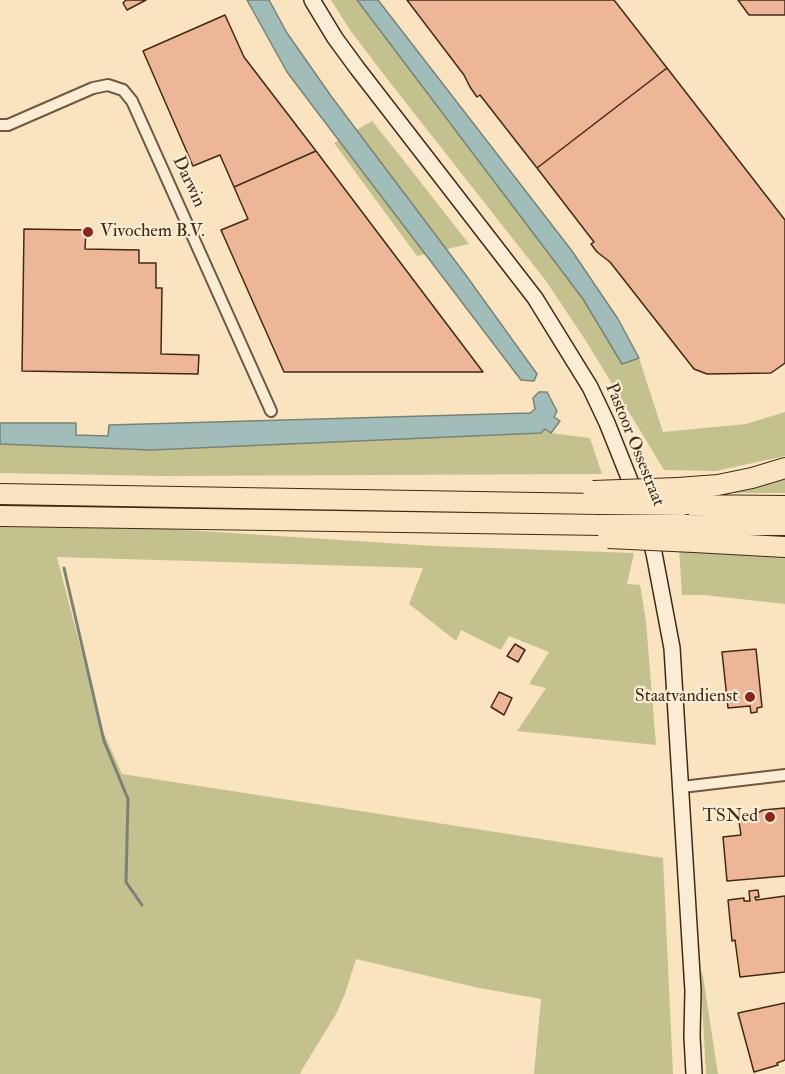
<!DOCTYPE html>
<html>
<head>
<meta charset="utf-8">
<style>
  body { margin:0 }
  canvas { display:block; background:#f9e4bf }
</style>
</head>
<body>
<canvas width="785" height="1074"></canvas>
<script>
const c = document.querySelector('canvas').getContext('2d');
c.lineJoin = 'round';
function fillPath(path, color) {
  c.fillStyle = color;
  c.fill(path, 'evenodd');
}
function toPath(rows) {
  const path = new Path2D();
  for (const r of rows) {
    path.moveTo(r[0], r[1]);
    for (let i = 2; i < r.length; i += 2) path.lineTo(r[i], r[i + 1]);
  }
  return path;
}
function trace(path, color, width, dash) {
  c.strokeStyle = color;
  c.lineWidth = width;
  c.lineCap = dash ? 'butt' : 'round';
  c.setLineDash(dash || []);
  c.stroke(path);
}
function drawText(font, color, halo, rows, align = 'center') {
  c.font = font + ' "IM FELL Double Pica",serif';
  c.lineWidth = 4.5;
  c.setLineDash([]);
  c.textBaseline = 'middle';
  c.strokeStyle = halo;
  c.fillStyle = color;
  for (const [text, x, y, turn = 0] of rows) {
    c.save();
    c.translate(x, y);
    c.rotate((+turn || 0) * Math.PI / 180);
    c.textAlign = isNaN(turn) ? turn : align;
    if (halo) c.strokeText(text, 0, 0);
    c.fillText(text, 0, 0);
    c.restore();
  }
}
fillPath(toPath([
  [331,0,357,0,583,299,622,363,639,358,663,432,746,424,785,412,785,456,716,471,664,470,586,341,546,281,388,80,350,30],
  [372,121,401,157,469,244,417,256,334,143],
  [545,429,551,433,590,438,602,474,161,476,0,473,0,444,151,450,541,433],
  [785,479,785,493,724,493,724,491],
  [0,527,170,529,434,546,634,553,627,584,640,585,641,590,646,622,656,745,517,731,546,688,529,684,549,652,509,636,501,650,461,630,456,641,409,604,423,568,57,557,101,727,122,774,663,858,673,1074,534,1074,541,999,479,988,356,959,345,994,336,1014,300,1073,302,1074,0,1074],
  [679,548,785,556,785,604,704,595,682,595],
  [700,967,703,976,718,1074,706,1074]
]), '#c3c28e');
const water = toPath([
  [247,0,269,0,287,33,331,96,465,274,537,374,534,381,521,380,318,113,287,72,247,0],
  [357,0,378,0,572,251,618,319,639,358,622,364,583,299,357,0],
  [539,392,547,392,557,411,554,417,560,421,551,433,545,429,541,433,151,450,0,444,0,423,76,423,76,435,108,436,109,425,530,413,535,409,533,398,539,392]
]);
fillPath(water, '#a0bdb9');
trace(water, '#7a8277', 1.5);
trace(toPath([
  [64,568,104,741,128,799,126,882,142,905]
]), '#7a8277', 3);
const building = toPath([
  [126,0,146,0,127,10,123,3,126,0],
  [407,0,614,0,667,68,537,168,480,95,477,97,470,87,464,75,407,0],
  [738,0,785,0,785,15,749,15,738,0],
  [225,15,244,57,316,151,234,187,220,155,193,166,143,51,225,15],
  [667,68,785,220,785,363,771,373,707,374,694,369,610,262,597,252,591,244,594,242,537,168,667,68],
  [316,151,483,372,284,372,221,230,248,219,234,187,316,151],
  [24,229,86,230,85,249,139,250,139,263,156,263,156,288,162,288,161,354,199,355,198,374,22,371,24,229],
  [515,644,525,650,518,662,507,656,515,644],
  [756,649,762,707,757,708,757,712,751,713,750,706,728,708,722,652,756,649],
  [499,692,512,698,504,715,491,707,499,692],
  [785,808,785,876,727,881,723,837,741,835,739,822,751,817,749,814,755,811,756,814,763,810,785,808],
  [758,890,759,897,755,897,756,900,785,896,785,972,740,977,735,940,732,941,728,900,744,898,744,901,750,901,749,891,758,890],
  [785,1003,785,1060,777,1063,778,1065,754,1072,738,1013,785,1003]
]);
fillPath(building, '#edb697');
trace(building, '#422915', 1.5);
const minor = toPath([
  [0,125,8,125,93,88,108,85,123,90,132,101,271,411],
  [682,787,785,775]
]);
const secondary = toPath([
  [312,0,335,38,357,68,535,298,590,387,607,423,639,503,654,553,672,648,693,991,692,1036,694,1074]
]);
const motorway = toPath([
  [678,488,718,485,752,478,785,468],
  [0,494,597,504],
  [683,505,785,506],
  [0,516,604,525],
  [689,525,785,525],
  [694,542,785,547]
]);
trace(minor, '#705840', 14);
trace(secondary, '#422915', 18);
trace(motorway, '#422915', 22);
trace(minor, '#fbedd5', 10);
trace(secondary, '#fbedd5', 15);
trace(motorway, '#f9e4bf', 20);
const motorwayBridge = toPath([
  [593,491,678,488],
  [597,504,683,505],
  [604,525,689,525],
  [608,538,694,542]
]);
trace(motorwayBridge, '#422915', 22, []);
trace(motorwayBridge, '#f9e4bf', 20);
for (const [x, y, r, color] of [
  [88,232,6,"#8f2418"],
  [750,697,6,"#8f2418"],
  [770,817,6,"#8f2418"]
]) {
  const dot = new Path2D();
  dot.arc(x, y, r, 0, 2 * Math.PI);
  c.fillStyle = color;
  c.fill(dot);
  trace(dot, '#fbedd5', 2);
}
drawText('18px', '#422915', '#fbedd5', [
  ["Darwin",188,182,65],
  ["Pastoor Ossestraat",634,445,68]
]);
drawText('18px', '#422915', '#fbedd5', [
  ["Vivochem B.V.",100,232,"left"],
  ["Staatvandienst",738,697],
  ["TSNed",758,817]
], 'right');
</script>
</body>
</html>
